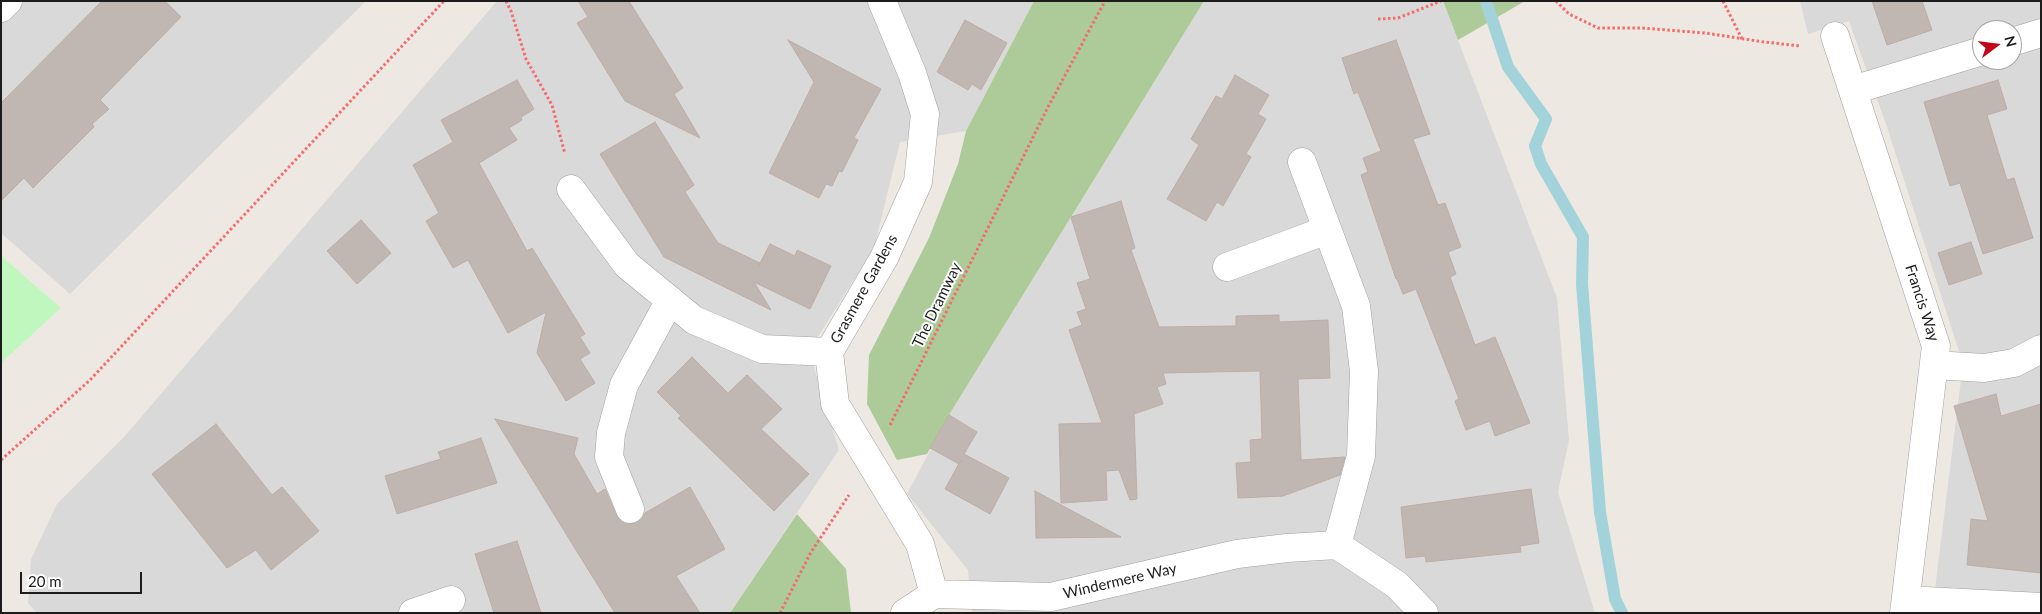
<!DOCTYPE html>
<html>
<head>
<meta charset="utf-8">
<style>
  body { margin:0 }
  #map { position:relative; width:2042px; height:614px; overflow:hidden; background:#ede8e2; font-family:Lato,sans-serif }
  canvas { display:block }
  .frame { position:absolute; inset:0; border:2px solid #1c1c1c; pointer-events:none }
  .north { position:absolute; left:1972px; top:20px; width:50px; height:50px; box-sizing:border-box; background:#fff; border:1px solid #a4a4a4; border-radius:50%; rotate:75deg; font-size:14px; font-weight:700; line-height:20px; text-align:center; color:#1c1c1c }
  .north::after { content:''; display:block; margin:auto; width:18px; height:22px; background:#c20619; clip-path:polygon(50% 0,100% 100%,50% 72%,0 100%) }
  .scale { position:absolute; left:20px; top:572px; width:122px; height:22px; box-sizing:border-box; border:2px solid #1c1c1c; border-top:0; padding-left:6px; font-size:15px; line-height:18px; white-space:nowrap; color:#1c1c1c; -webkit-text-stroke:4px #fff; paint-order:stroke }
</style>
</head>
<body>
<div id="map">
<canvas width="2042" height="614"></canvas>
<div class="frame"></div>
<div class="north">N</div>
<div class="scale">20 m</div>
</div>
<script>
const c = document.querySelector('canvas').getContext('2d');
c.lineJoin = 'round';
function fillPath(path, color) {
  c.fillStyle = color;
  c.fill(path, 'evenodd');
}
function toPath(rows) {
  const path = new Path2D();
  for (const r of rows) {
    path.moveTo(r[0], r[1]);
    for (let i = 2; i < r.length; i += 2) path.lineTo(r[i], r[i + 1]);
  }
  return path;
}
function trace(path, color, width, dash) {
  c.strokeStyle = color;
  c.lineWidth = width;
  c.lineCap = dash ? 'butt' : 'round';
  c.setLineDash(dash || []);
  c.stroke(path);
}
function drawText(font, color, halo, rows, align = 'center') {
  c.font = font + ' Lato,sans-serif';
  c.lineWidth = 4;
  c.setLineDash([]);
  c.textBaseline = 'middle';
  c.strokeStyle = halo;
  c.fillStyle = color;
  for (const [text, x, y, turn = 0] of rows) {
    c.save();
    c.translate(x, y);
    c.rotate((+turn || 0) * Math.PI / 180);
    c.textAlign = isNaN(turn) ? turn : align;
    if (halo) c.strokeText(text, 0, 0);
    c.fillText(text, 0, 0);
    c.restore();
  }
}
fillPath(toPath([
  [1,1,366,1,70,294,1,233],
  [497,1,1034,1,966,131,900,142,874,248,809,351,839,450,730,613,37,613,28,603,31,559,57,504,124,437],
  [1204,1,1443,1,1557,298,1569,440,1558,492,1595,613,972,613,968,570,907,494,949,415],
  [1800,1,2041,1,2041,613,1932,613,1963,364,1887,127,1849,21,1808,34],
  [1982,30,2012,30,2012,60,1982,60]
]), '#dad9d9');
fillPath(toPath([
  [1034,1,1204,1,949,415,927,454,897,460,867,404,869,355,929,238,958,164,966,131],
  [1443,1,1525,1,1458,40],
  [797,514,846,569,851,613,730,613]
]), '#accb98');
fillPath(toPath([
  [1,256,61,308,1,363]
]), '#c0f7bf');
trace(toPath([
  [1486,1,1508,67,1546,119,1535,146,1541,164,1583,237,1582,284,1600,512,1615,599,1622,613]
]), '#a3d3da', 12);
const building = toPath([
  [102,1,165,1,181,17,100,100,109,109,92,124,94,127,33,188,24,178,1,201,1,103,102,1],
  [578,1,629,1,683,88,674,94,700,138,625,101,577,23,588,17,578,1],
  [1872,1,1922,1,1932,30,1887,45,1872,1],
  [965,20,1007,43,981,90,972,84,968,90,937,72,965,20],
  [788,40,881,89,854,138,858,140,842,172,839,171,832,186,826,184,819,198,769,173,814,82,788,40],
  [1396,40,1430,134,1413,139,1438,205,1445,203,1461,247,1448,252,1456,274,1450,277,1475,345,1495,337,1530,423,1495,436,1490,421,1466,430,1455,401,1459,399,1416,289,1403,294,1397,279,1396,279,1361,175,1368,172,1363,158,1381,151,1358,92,1354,94,1342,58,1396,40],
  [1235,75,1269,95,1258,114,1266,119,1246,154,1251,157,1223,206,1217,202,1206,221,1167,199,1199,145,1191,139,1216,96,1222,99,1235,75],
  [517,80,534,109,521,117,522,120,509,128,517,140,479,163,527,251,532,248,585,334,580,337,590,353,580,359,595,383,566,401,537,353,546,312,508,333,468,260,453,268,426,221,439,213,413,165,453,142,441,120,517,80],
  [1998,80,2007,109,1987,115,2007,180,2014,178,2033,238,1983,254,1960,183,1950,186,1924,102,1998,80],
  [655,122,694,185,685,192,718,243,760,263,758,267,770,244,795,256,797,250,831,266,810,309,754,282,771,310,664,257,600,154,655,122],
  [1121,201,1135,248,1131,250,1159,327,1236,326,1236,316,1279,315,1279,322,1328,320,1330,378,1298,379,1301,460,1345,457,1340,475,1283,496,1238,498,1236,463,1251,462,1250,440,1262,439,1260,371,1163,373,1166,384,1157,387,1163,404,1134,414,1137,499,1130,500,1119,470,1106,471,1107,500,1061,503,1059,424,1102,423,1069,330,1082,325,1077,312,1086,309,1077,283,1090,279,1071,217,1121,201],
  [361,220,391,253,357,284,327,251,361,220],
  [1971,242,1982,274,1949,285,1938,253,1971,242],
  [692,357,728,393,747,375,782,409,761,429,809,474,774,511,678,418,681,416,657,392,692,357],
  [1996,394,2001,416,2041,404,2041,573,1967,565,1971,519,1988,521,1954,406,1996,394],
  [949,415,977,432,964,454,1009,478,990,514,945,489,961,460,959,464,930,448,949,415],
  [495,419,578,438,574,454,597,494,605,489,616,515,621,522,627,524,636,523,642,519,645,513,690,487,725,549,676,576,700,613,615,613,495,419],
  [216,424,272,495,282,487,319,531,271,570,256,550,227,568,152,474,216,424],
  [481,438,497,483,397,514,385,476,441,459,438,452,481,438],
  [1531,489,1539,543,1520,546,1521,552,1426,562,1425,556,1406,558,1401,507,1531,489],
  [1035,491,1121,537,1036,538,1035,491],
  [517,541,541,613,494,613,475,554,517,541]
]);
fillPath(building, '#c1b7b2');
trace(building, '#beada5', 1);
const minor = toPath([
  [882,1,912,73,925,114,918,182,884,258,829,352,835,404,920,544,934,594],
  [1,8,8,1],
  [1835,36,1936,346,1904,613],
  [2012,42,2041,33],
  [1853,90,1982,51],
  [1302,162,1356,306,1364,371,1361,456,1337,545],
  [571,189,627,265,694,320,762,349,829,352],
  [1227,267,1327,230],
  [1934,365,1984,368,2014,363,2041,349],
  [630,509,609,457,611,433,624,385,670,300],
  [1337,545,1397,585,1424,613],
  [1906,600,2041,607],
  [413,613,451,600],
  [905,613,934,594,1051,597,1237,554,1287,548,1337,545]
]);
trace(minor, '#a0a0a0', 29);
trace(toPath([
  [506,1,511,11,526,59,552,105,565,154],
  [1556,1,1569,14,1598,28,1642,28,1705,33,1764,42,1801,46],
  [1723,1,1742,39],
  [1378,19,1398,18,1441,1],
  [890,425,1048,107,1105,1],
  [1,460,90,380,444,1],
  [780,613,811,552,849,495]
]), '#f56b6b', 3, [2.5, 2.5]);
trace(minor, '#fff', 28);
drawText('15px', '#1c1c1c', '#fff', [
  ["Grasmere Gardens",864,289,-61],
  ["Francis Way",1922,303,72],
  ["The Dramway",937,305,-64],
  ["Windermere Way",1120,581,-13]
]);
</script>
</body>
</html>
